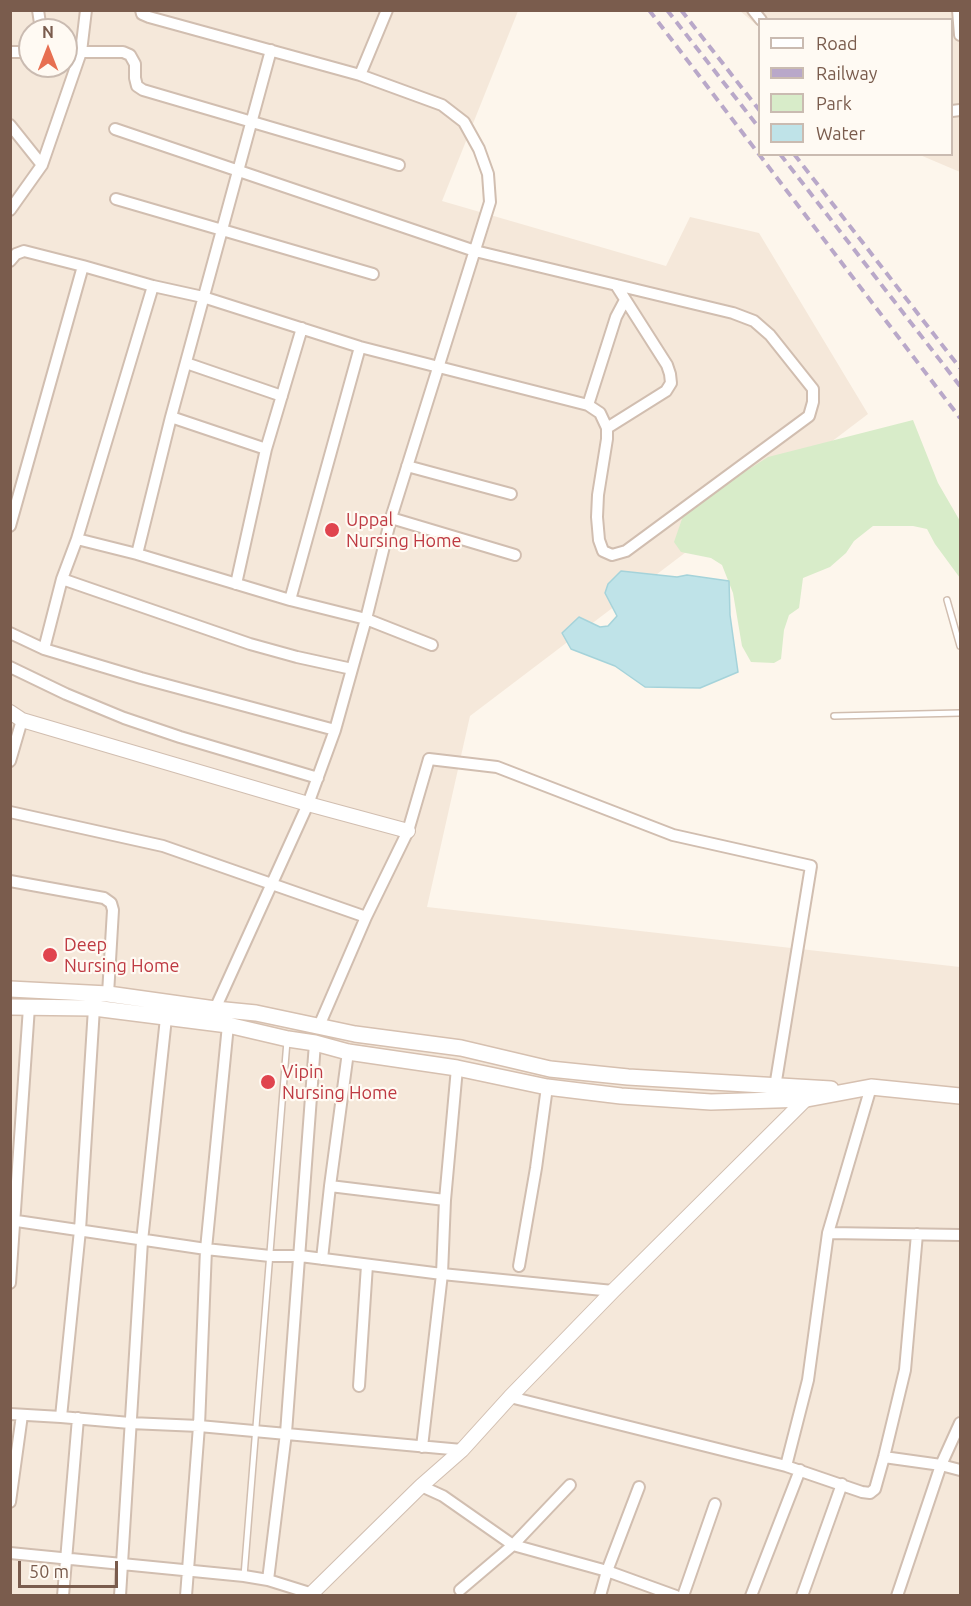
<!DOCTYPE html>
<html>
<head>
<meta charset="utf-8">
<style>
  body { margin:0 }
  #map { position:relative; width:971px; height:1606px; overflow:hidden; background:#fdf6ec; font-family:Ubuntu,sans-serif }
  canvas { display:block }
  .frame { position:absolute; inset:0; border:12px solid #7a5c4d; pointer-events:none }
  .legend { position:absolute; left:758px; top:18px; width:195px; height:138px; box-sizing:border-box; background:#fffaf3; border:2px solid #cabbb1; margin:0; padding:8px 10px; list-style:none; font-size:18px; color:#7a5c4d }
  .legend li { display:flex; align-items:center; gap:12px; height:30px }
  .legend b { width:30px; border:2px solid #cabbb1 }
  .north { position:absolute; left:18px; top:18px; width:60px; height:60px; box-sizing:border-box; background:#fffaf3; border:2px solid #cabbb1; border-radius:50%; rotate:0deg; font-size:16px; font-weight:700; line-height:24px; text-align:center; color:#7a5c4d }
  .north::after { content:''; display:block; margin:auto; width:21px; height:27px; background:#e76f51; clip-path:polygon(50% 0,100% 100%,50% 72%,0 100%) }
  .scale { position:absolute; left:18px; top:1561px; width:100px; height:27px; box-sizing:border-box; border:3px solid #7a5c4d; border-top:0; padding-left:8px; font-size:18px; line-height:21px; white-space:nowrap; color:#7a5c4d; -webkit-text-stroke:4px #fffaf3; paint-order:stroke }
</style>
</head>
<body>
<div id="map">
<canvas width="971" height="1606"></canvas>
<div class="frame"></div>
<ul class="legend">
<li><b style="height:8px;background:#fff"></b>Road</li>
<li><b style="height:8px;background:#b9a8c9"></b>Railway</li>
<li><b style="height:16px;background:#d8ecc9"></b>Park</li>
<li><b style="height:16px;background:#bfe3e8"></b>Water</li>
</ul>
<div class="north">N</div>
<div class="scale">50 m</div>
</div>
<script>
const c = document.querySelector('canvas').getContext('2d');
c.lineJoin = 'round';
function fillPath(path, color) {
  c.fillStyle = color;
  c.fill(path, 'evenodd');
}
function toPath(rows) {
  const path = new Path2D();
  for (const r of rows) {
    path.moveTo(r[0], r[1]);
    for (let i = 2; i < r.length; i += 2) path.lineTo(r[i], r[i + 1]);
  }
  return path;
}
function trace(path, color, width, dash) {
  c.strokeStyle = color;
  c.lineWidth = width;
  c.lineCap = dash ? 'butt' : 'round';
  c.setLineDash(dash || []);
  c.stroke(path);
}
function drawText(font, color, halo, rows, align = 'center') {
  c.font = font + ' Ubuntu,sans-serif';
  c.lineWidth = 4.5;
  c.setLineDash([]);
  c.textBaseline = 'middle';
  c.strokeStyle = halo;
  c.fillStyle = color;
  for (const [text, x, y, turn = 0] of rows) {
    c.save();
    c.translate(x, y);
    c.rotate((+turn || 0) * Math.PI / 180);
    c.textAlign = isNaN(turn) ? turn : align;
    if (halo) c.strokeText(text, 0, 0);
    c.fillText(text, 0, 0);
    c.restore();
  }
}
fillPath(toPath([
  [11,11,518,11,442,201,666,266,690,217,759,233,868,414,470,716,427,907,960,967,960,1595,11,1596],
  [30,30,66,30,66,66,30,66],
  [740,11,960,11,960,172,920,155,952,154,952,20,760,20,759,27]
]), '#f5e8da');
fillPath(toPath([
  [913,420,938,483,960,521,960,578,935,544,927,529,913,526,873,526,854,541,846,553,830,567,803,578,799,608,789,615,784,630,781,659,774,663,751,662,742,646,733,593,722,565,711,558,681,552,674,542,683,516,724,485,768,457]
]), '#d8ecc9');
const water = toPath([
  [621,571,677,577,687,575,729,581,730,615,738,672,700,688,645,687,615,666,571,649,562,633,579,617,600,627,608,626,617,616,605,593,608,584,621,571]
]);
fillPath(water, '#bfe3e8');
trace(water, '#a5d3da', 1.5);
const service = toPath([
  [947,600,960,646],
  [834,716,960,713],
  [244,1576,287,1041]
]);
const minor = toPath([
  [38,10,41,30],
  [141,10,142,14,149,17,360,75,442,105,464,122,479,149,488,174,490,202,391,518,366,619,335,730,308,804,215,1009],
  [753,10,761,20],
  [958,10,960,35],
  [10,52,30,52],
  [66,52,123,52,130,55,135,64,135,78,137,86,143,90,399,165],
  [360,75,387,10],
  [952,111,960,110],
  [10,125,42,165],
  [116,199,373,274],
  [10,210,42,165,81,52,86,10],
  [10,261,16,254,24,251,83,266,153,286,203,297,360,347,588,405,600,413,607,428,607,439,598,495,597,517,599,540,603,551,612,555,626,551,809,416,813,402,813,389,770,335,754,321,733,313,475,251,115,129],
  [186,363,282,396],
  [588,405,616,317,625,300],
  [171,417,266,449],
  [607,428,666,391,671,383,670,374,667,365,616,285],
  [407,466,511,494],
  [391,518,515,555],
  [10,526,83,266],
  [77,539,153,286],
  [137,554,171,417,271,50],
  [62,579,250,644,297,657,352,669],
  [236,584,266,449,302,328],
  [290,600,360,347],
  [10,633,44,649,141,678,335,730],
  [44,649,62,579,77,539,137,554,290,600,366,619,432,645],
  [10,667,66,694,124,718,180,737,318,778],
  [10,761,22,720],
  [10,812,163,846,366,917],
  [10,881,104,898,111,903,113,910,108,994],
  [319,1026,366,917,408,831,429,759,497,767,673,835,811,866,775,1087],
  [330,1186,445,1200],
  [10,1220,206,1249,270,1256,300,1256,442,1274,613,1291],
  [828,1233,960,1235],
  [322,1259,330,1186,348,1052],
  [519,1266,536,1168,547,1087],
  [10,1283,29,1007],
  [359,1386,367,1265],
  [510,1397,786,1466,862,1492,870,1493,875,1489,884,1457,905,1370,917,1234],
  [10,1414,61,1417,130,1423,199,1426,462,1450],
  [61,1417,80,1230,94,1008],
  [422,1447,442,1274,445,1200,457,1068],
  [884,1457,941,1465,960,1470],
  [786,1466,808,1380,828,1233,871,1087],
  [421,1486,443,1496,513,1545,607,1571,676,1596],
  [10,1502,22,1415],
  [10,1553,244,1576,268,1580,316,1595],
  [268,1580,286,1433,315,1043],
  [460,1590,513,1545,570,1485],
  [63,1596,78,1418],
  [120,1596,142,1241,166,1018],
  [186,1596,199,1426,206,1249,228,1025],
  [600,1596,607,1571,639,1487],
  [683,1596,715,1504],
  [751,1596,800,1470],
  [802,1596,842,1484],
  [897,1596,941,1465,960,1423]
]);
const tertiary = toPath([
  [10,712,22,720,308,804,408,831],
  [309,1596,421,1486,462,1450,510,1397,613,1291,810,1095]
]);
const secondary = toPath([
  [10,989,108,994,215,1009,256,1013,355,1034,461,1048,550,1069,628,1077,831,1089],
  [10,1007,94,1008,228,1025,288,1039,315,1043,348,1052,457,1068,547,1087,621,1096,711,1102,807,1099,871,1087,960,1096]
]);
trace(service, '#d1beb0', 8);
trace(minor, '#d1beb0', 14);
trace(tertiary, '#d1beb0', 16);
trace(secondary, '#d6c0b0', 18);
trace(service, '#fff', 5);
trace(minor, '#fff', 10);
trace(tertiary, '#fff', 14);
trace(secondary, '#fff', 15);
trace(toPath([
  [649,10,960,418],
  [667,10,760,129],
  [681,10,760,111],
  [780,154,960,386],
  [794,154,960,368]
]), '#b9a8c9', 4, [9, 6]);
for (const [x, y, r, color] of [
  [332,530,8,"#e0444e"],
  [50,955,8,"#e0444e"],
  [268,1082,8,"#e0444e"]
]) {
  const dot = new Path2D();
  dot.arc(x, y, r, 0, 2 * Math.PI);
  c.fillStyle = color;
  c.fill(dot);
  trace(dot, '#fffaf3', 2);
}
drawText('18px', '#be3a42', '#fffaf3', [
  ["Uppal",346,520],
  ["Nursing Home",346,541],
  ["Deep",64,945],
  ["Nursing Home",64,966],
  ["Vipin",282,1072],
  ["Nursing Home",282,1093]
], 'left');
</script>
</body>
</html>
